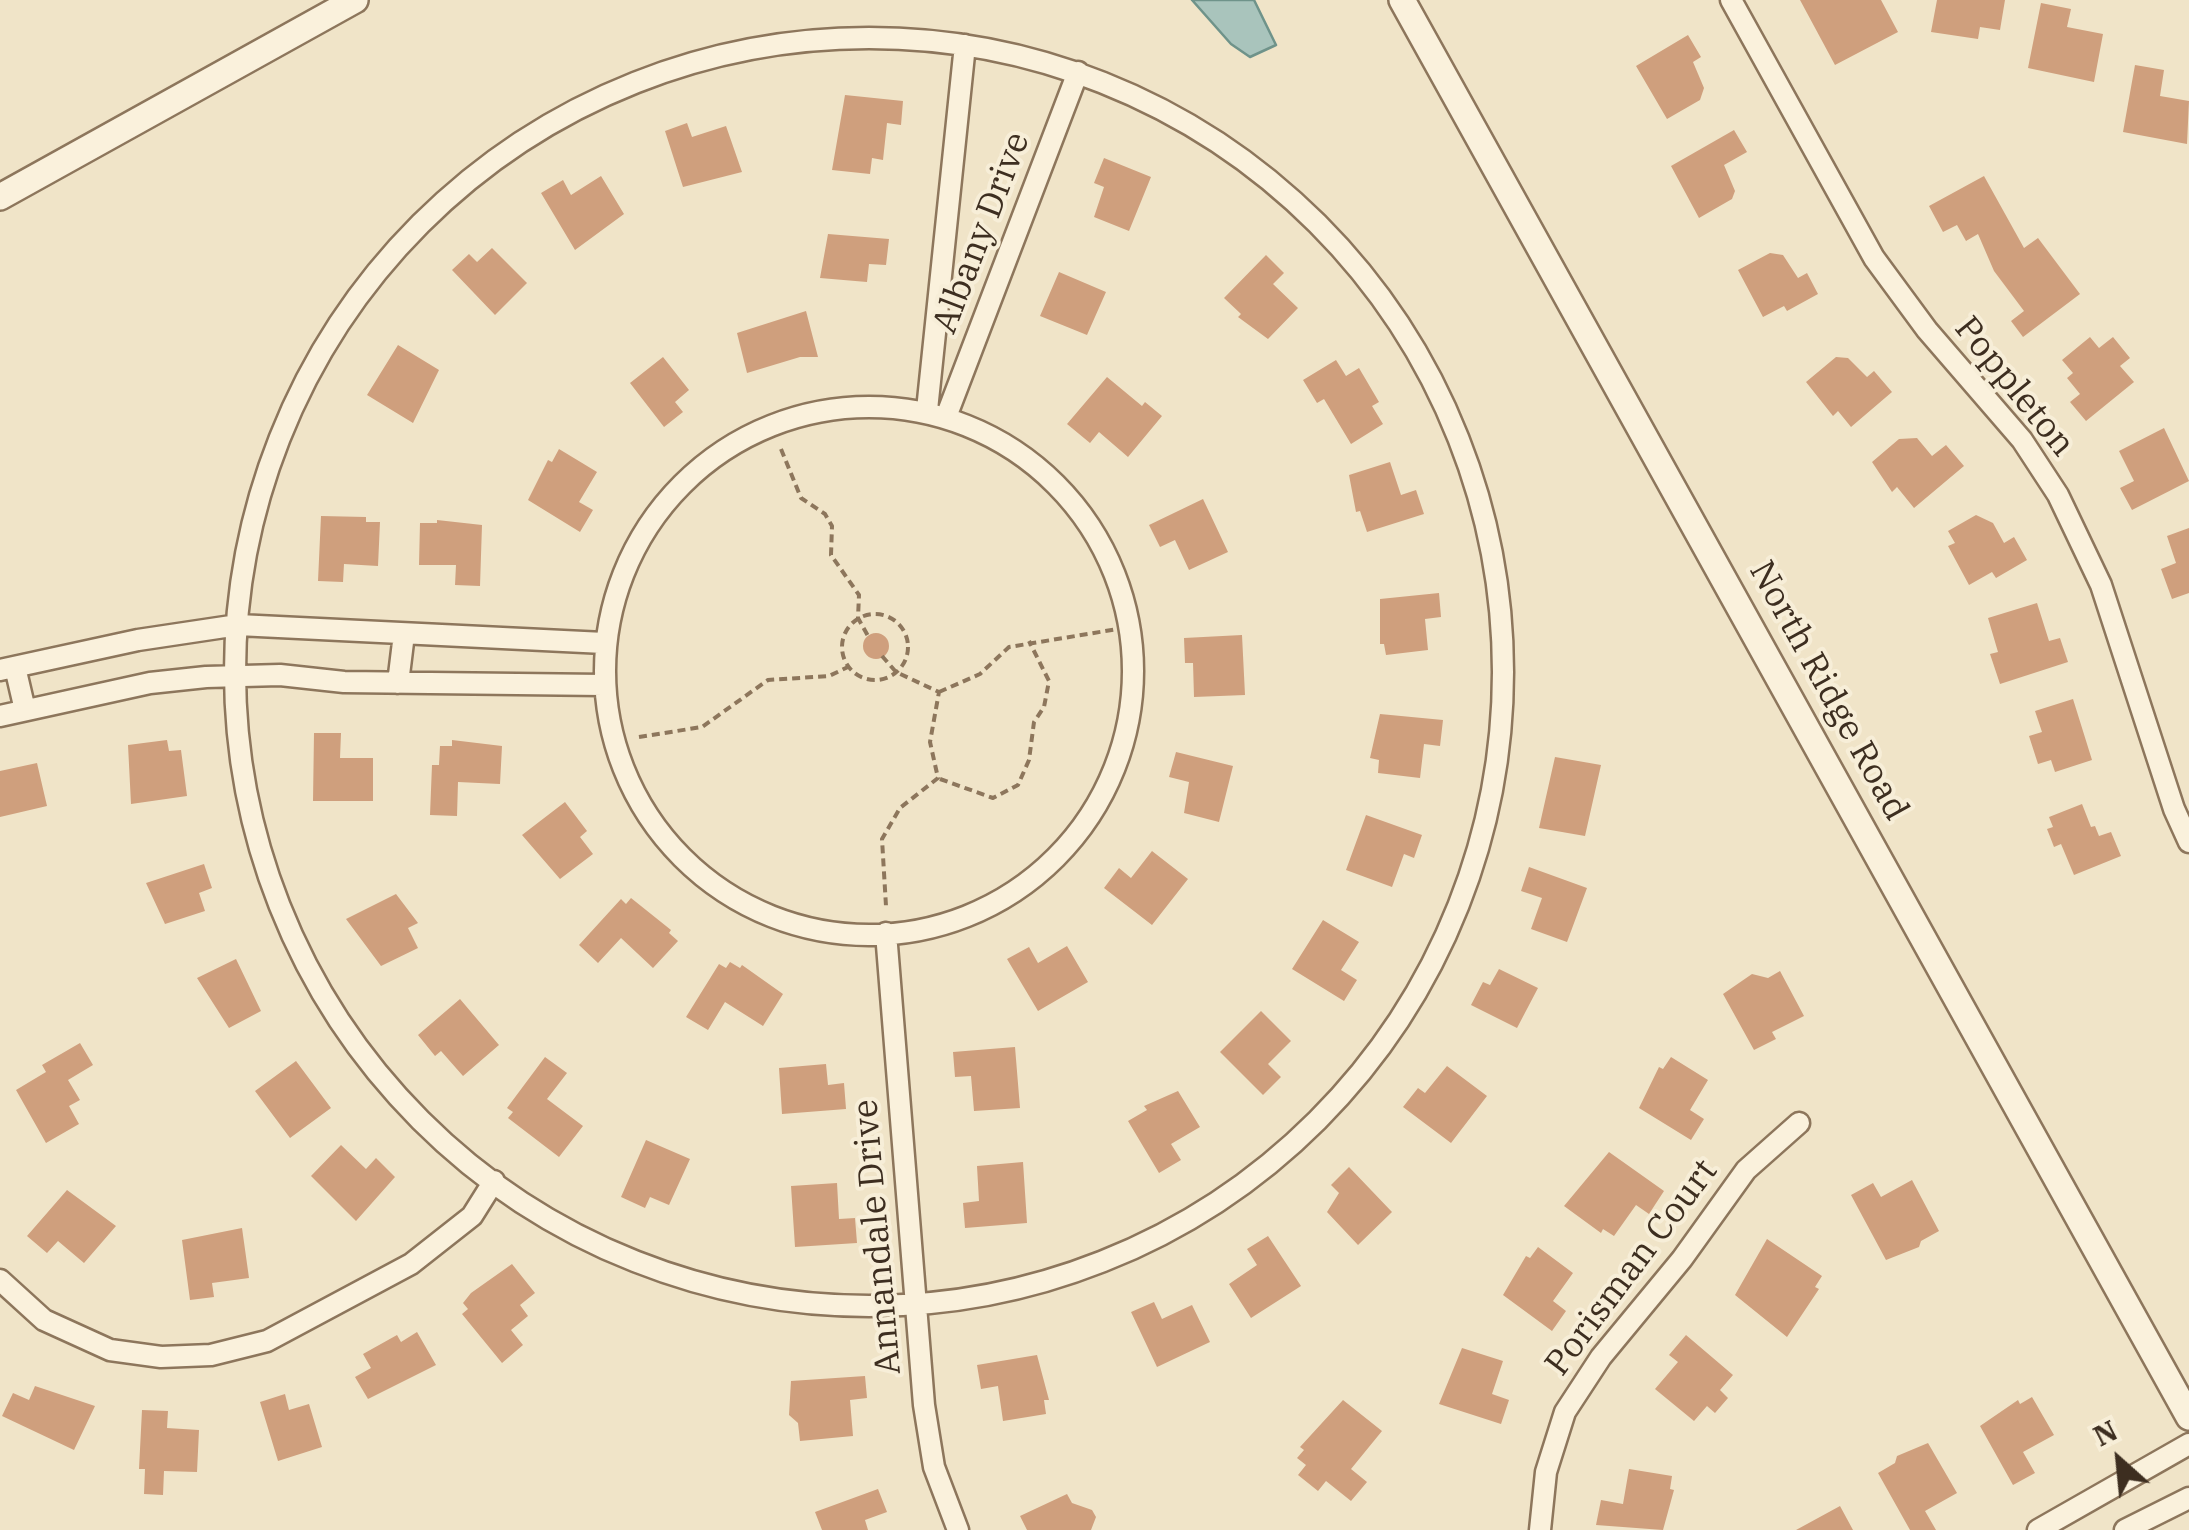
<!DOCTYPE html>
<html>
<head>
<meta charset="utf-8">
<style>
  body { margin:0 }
  #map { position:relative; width:2189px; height:1530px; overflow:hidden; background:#f0e4c8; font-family:"IBM Plex Serif",serif }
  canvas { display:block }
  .north { position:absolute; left:2069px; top:1410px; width:100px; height:100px; -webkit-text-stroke:8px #f7eed8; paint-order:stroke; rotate:333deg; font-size:28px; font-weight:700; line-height:40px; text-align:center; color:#3d2e20 }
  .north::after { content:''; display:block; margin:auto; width:35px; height:45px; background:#3d2e20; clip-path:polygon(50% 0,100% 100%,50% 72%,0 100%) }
</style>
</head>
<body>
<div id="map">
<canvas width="2189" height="1530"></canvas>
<div class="north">N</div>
</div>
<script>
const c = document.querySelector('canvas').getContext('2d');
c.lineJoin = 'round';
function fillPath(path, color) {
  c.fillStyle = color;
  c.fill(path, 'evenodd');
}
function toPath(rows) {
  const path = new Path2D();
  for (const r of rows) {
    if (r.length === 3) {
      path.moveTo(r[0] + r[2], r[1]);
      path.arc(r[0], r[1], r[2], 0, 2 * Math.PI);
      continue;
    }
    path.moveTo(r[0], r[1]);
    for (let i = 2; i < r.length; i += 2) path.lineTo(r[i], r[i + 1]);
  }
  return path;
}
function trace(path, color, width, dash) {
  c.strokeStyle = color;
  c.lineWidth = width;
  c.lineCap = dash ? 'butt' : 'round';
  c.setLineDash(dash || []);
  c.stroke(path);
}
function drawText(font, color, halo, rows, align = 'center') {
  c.font = font + ' "IBM Plex Serif",serif';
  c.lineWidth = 8;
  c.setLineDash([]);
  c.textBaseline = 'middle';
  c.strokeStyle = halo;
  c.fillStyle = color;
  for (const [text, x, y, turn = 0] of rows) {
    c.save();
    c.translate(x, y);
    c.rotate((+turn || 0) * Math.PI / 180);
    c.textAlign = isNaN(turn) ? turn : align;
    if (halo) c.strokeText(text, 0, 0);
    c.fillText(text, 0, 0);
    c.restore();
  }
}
const water = toPath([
  [1192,0,1254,0,1276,45,1250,57,1231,44,1192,0]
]);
fillPath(water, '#a9c4bc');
trace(water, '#6f938a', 2.5);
fillPath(toPath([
  [1800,0,1881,0,1898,32,1835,65],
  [1937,0,2005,0,2000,30,1980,27,1978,39,1931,32],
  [2041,3,2071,9,2067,27,2103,34,2094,82,2028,68],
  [1688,35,1701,57,1693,62,1704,88,1700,100,1667,119,1636,66],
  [2135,65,2164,70,2160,96,2189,101,2187,144,2123,132],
  [845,95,903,101,901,125,887,123,883,160,872,158,870,174,832,170],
  [687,123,692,137,726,126,742,172,683,187,665,131],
  [1734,130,1747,152,1724,165,1735,191,1732,199,1699,218,1671,166],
  [1104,158,1151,177,1129,231,1094,217,1104,187,1094,183],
  [601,176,624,214,575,250,541,193,563,180,571,195],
  [1984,176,2024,248,2038,238,2080,294,2023,337,2011,321,2024,311,1994,271,1978,234,1966,241,1957,225,1943,232,1929,206],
  [828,234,889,239,886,265,869,264,867,282,820,278],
  [492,248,527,283,495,315,452,270,469,254,477,262],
  [1770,253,1783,255,1798,278,1807,273,1818,294,1787,311,1784,306,1763,317,1738,270],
  [1266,255,1284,273,1273,284,1298,308,1268,339,1238,317,1241,314,1224,298],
  [1059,272,1106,292,1087,335,1040,316],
  [806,311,818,357,800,357,747,373,737,333],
  [2090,337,2099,348,2113,337,2130,358,2120,366,2134,382,2086,421,2070,402,2080,394,2067,378,2073,373,2062,360],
  [398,345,439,370,413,423,367,395],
  [663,357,689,390,675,402,683,412,664,427,630,383],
  [1836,357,1848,358,1867,377,1874,371,1892,392,1851,427,1838,411,1833,416,1806,382],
  [1336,360,1346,376,1359,368,1379,402,1372,406,1383,424,1351,444,1324,399,1317,403,1303,380],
  [1107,377,1142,406,1145,402,1162,416,1128,457,1099,432,1090,443,1067,424],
  [2164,428,2189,481,2132,510,2120,488,2134,481,2119,451],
  [1917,438,1932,456,1946,445,1964,466,1914,508,1897,487,1892,492,1872,462,1899,439],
  [559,449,597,472,579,502,593,510,580,532,528,500,548,460,552,462],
  [1390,462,1401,495,1416,490,1424,514,1367,532,1360,511,1356,512,1349,475],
  [1203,499,1228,552,1189,570,1175,540,1160,547,1149,525],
  [1976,515,1993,523,2004,543,2014,537,2027,560,1996,578,1992,572,1969,585,1948,546,1955,543,1948,531],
  [321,516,366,517,366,522,380,522,378,566,344,564,343,582,318,581],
  [437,520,482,525,480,586,455,585,456,565,419,565,420,523,437,523],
  [2189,528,2189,593,2172,599,2161,569,2176,563,2167,536],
  [1439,593,1441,617,1425,619,1428,650,1386,655,1384,644,1380,644,1380,599],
  [2037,603,2049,641,2060,638,2068,662,2000,684,1990,654,1998,652,1988,618],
  [876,646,13],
  [1242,635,1245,695,1194,697,1193,663,1185,663,1184,638],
  [2073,699,2092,760,2055,772,2051,760,2038,764,2029,736,2042,732,2035,711],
  [1380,714,1443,720,1440,746,1424,744,1420,778,1378,773,1379,760,1370,758],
  [314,733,341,733,340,758,373,758,373,801,313,801],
  [167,740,169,751,181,750,187,796,131,804,128,745],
  [452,740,502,746,500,784,458,782,457,816,430,815,432,765,439,765,440,746,452,746],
  [1176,752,1233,766,1219,822,1184,813,1189,782,1169,777],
  [1555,757,1601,765,1585,836,1539,828],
  [37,763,47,806,0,817,0,771],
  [565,802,587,831,580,837,593,854,560,879,522,835],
  [2082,804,2091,827,2095,826,2099,836,2111,832,2121,856,2074,875,2061,844,2054,847,2047,829,2053,827,2049,817],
  [1366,815,1422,835,1414,858,1404,854,1392,887,1346,870],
  [1152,851,1188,879,1152,925,1104,888,1119,868,1131,878],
  [204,864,212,888,199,893,205,911,165,924,146,883],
  [1529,867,1587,888,1567,942,1531,929,1542,898,1521,891],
  [396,894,418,923,408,928,418,948,381,966,346,919],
  [631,898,671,930,669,933,678,941,653,968,621,938,598,963,579,945,621,899,626,904],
  [1323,920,1359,942,1341,970,1357,980,1344,1001,1292,969],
  [1067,946,1088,982,1038,1011,1007,959,1029,947,1038,963],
  [236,959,261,1011,229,1028,197,978],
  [730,962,740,968,742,965,783,994,763,1026,725,1002,708,1030,686,1017,719,964,726,968],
  [1499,969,1538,988,1517,1028,1471,1005,1483,982,1490,985],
  [1780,971,1804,1016,1772,1032,1776,1039,1754,1050,1723,994,1752,974,1768,978],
  [460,999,499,1045,463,1076,441,1051,435,1056,418,1035],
  [1261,1011,1291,1041,1268,1064,1281,1077,1263,1095,1220,1052],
  [80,1043,93,1065,68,1080,80,1100,69,1106,79,1124,46,1143,16,1090,46,1072,42,1065],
  [1015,1047,1020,1108,974,1111,971,1076,955,1077,953,1052],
  [545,1057,567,1073,547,1099,583,1126,559,1157,508,1118,513,1112,507,1108],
  [1671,1057,1708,1080,1690,1110,1704,1119,1691,1140,1639,1108,1659,1067,1663,1069],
  [296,1061,331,1108,290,1138,255,1091],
  [826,1064,828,1085,844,1083,846,1109,782,1114,779,1068],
  [1447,1066,1487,1096,1451,1143,1403,1107,1418,1088,1425,1093],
  [1178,1091,1200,1127,1171,1144,1181,1160,1159,1173,1128,1121,1147,1110,1144,1106],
  [646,1140,690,1159,669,1205,650,1197,645,1208,621,1197],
  [341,1145,366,1169,376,1158,395,1177,356,1221,311,1176],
  [1609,1152,1664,1191,1649,1214,1636,1205,1614,1236,1603,1229,1601,1233,1564,1206],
  [1023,1162,1027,1223,965,1228,963,1203,979,1201,977,1166],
  [1349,1167,1392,1212,1358,1245,1327,1212,1339,1193,1331,1185],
  [1912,1180,1939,1231,1921,1241,1919,1247,1886,1260,1851,1195,1873,1183,1881,1197],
  [837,1183,839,1219,855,1218,857,1243,795,1247,791,1186],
  [67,1190,116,1226,84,1263,58,1241,47,1253,27,1236],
  [242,1228,249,1278,212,1283,214,1297,190,1300,182,1240],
  [1268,1236,1301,1286,1251,1318,1229,1284,1257,1265,1247,1249],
  [1767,1239,1822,1276,1815,1287,1819,1289,1787,1337,1735,1295],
  [1538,1247,1573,1273,1553,1301,1566,1311,1552,1331,1503,1295,1526,1256,1530,1258],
  [512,1264,535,1293,520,1305,528,1316,511,1330,523,1345,502,1363,462,1314,468,1309,463,1303,471,1293],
  [1154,1302,1162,1319,1192,1305,1210,1342,1157,1367,1131,1312],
  [417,1332,436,1365,368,1399,355,1377,371,1368,363,1354,397,1335,401,1342],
  [1686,1335,1733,1375,1720,1390,1728,1398,1715,1413,1707,1406,1694,1421,1655,1389,1678,1362,1669,1355],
  [1462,1348,1503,1361,1492,1394,1509,1400,1501,1424,1439,1404],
  [1037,1355,1049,1400,1044,1400,1046,1414,1003,1421,998,1386,981,1389,977,1365],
  [865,1376,867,1398,850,1400,853,1436,800,1441,798,1423,789,1415,791,1381],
  [35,1386,95,1406,74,1450,2,1416,13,1393,29,1400],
  [285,1394,289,1410,309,1404,322,1447,278,1461,260,1402],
  [2032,1397,2054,1435,2023,1452,2035,1473,2013,1485,1980,1426,2018,1400,2020,1404],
  [1343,1400,1382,1431,1351,1469,1367,1482,1351,1501,1326,1481,1318,1491,1298,1475,1306,1465,1297,1458,1304,1450,1300,1447],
  [142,1410,168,1411,167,1428,199,1430,197,1472,164,1471,163,1495,144,1494,145,1469,139,1469],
  [1928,1443,1957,1493,1925,1511,1936,1530,1910,1530,1878,1473,1895,1463,1897,1456],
  [1629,1469,1672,1476,1670,1489,1674,1490,1663,1530,1596,1525,1601,1500,1623,1504],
  [878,1489,887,1512,865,1520,868,1530,822,1530,815,1512],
  [1067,1494,1072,1503,1092,1510,1096,1517,1091,1530,1027,1530,1020,1516],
  [1840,1506,1853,1530,1796,1530]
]), '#cf9f7d');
const minor = toPath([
  [1731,0,1874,258,1927,330,2022,440,2058,495,2101,585,2174,809,2189,842],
  [869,672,634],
  [869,671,264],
  [927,410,965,45],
  [946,417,1078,72],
  [15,667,25,710],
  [0,670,138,640,238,625,604,643],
  [398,683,404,634],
  [0,716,150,683,206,677,280,675,344,682,603,685],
  [886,933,924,1405,934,1467,958,1530],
  [0,1280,44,1320,110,1350,161,1357,211,1355,267,1341,411,1264,472,1216,494,1181],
  [1540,1530,1546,1472,1565,1412,1601,1357,1682,1259,1746,1170,1799,1123],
  [2038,1530,2189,1444],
  [2125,1530,2189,1498]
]);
const tertiary = toPath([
  [1402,0,2189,1417],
  [0,197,355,0]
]);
trace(minor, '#8d765c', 25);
trace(tertiary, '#8d765c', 30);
trace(toPath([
  [781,449,801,498,825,514,832,526,831,555,859,595,858,618,868,636],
  [875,647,33],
  [882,656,896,672,939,692,930,742,938,778,900,808,882,839,886,906],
  [939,692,980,674,1009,647,1130,627],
  [639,737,702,727,768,680,829,676,848,667],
  [940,779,993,798,1018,785,1029,760,1034,722,1044,707,1049,681,1029,641]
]), '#8d765c', 4, [8, 5]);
trace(minor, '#faf1dc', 20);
trace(tertiary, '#faf1dc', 25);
drawText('35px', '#3d2e20', '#f7eed8', [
  ["Albany Drive",982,233,-69],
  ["Poppleton",2014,387,51],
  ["North Ridge Road",1828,691,61],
  ["Annandale Drive",878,1237,-95],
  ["Porisman Court",1632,1268,-53]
]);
</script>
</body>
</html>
